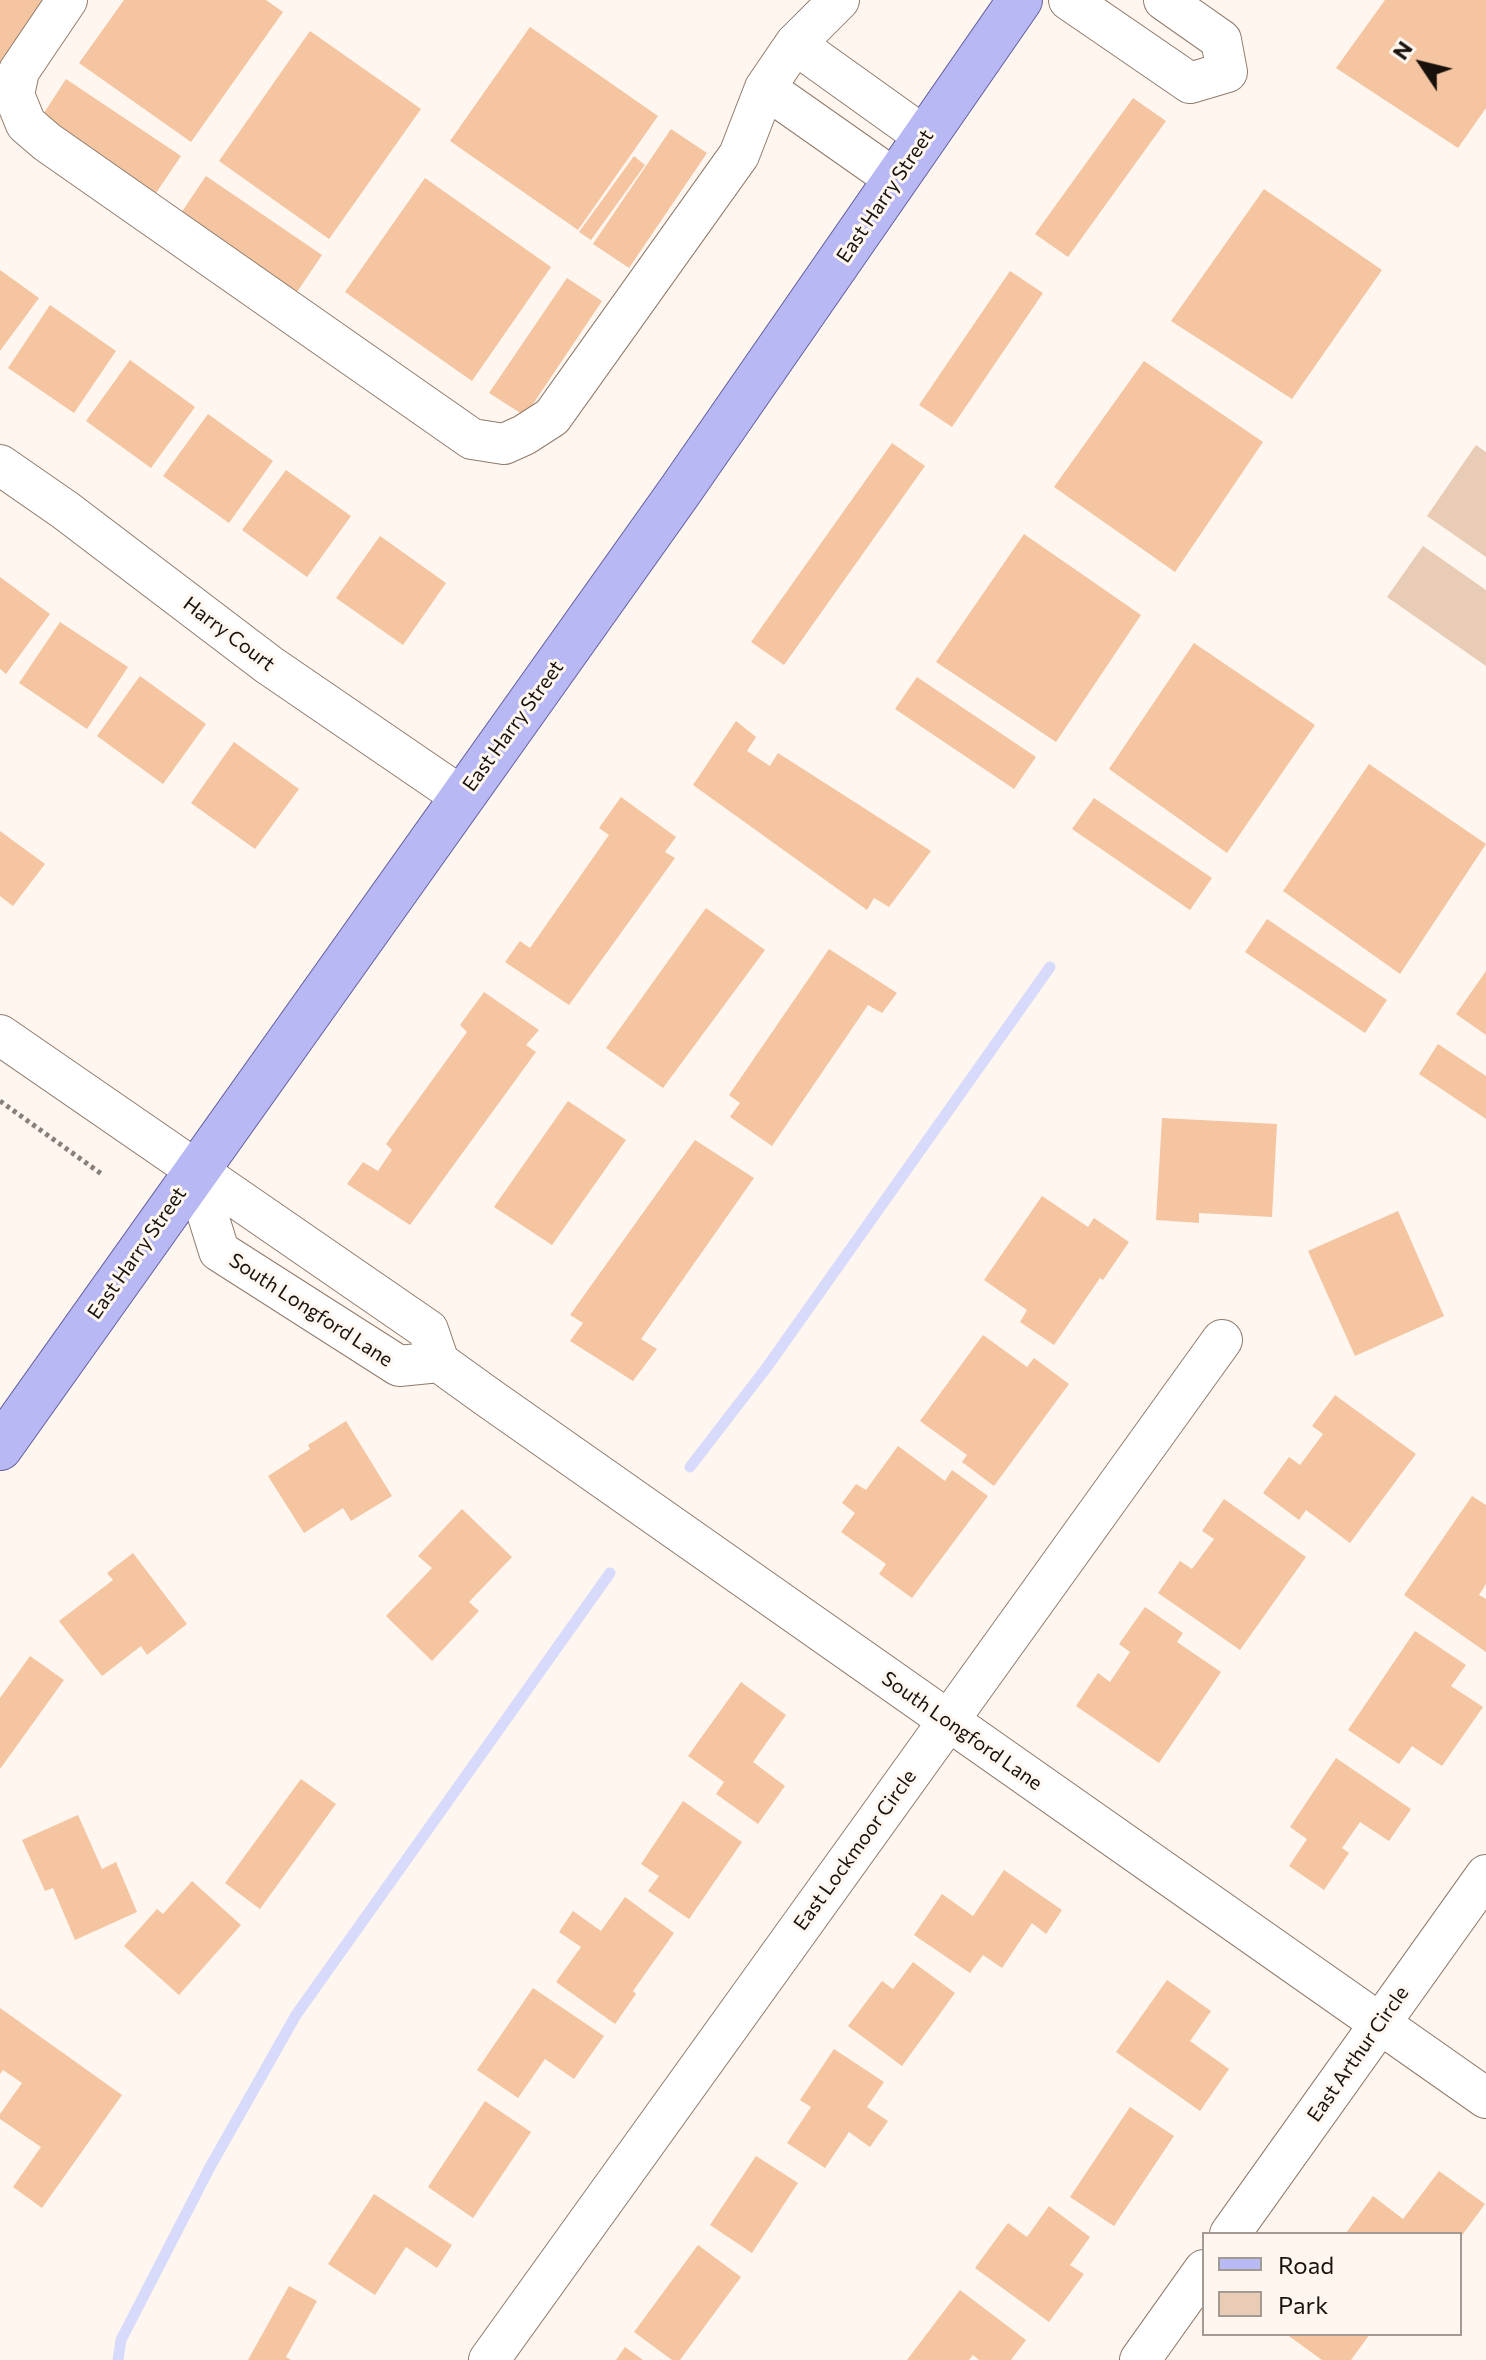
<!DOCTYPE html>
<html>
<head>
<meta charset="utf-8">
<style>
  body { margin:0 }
  #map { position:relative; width:1486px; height:2360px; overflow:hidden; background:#fff6ef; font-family:Commissioner,sans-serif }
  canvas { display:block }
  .legend { position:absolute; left:1202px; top:2232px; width:260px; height:104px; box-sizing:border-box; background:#fff6ef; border:2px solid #a39a94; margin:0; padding:10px 14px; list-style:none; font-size:24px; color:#19110c }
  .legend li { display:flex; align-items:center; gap:16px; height:40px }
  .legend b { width:40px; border:2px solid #a39a94 }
  .north { position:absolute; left:1382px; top:24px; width:80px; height:80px; -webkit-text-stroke:6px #fff6ef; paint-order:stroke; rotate:305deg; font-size:22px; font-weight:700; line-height:32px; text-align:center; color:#19110c }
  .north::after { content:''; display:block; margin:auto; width:28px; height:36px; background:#19110c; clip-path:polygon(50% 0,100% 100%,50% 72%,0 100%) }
</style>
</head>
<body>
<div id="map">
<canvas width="1486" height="2360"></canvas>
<ul class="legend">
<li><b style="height:10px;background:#b8b8f4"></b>Road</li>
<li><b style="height:22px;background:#e9ccb6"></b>Park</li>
</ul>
<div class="north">N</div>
</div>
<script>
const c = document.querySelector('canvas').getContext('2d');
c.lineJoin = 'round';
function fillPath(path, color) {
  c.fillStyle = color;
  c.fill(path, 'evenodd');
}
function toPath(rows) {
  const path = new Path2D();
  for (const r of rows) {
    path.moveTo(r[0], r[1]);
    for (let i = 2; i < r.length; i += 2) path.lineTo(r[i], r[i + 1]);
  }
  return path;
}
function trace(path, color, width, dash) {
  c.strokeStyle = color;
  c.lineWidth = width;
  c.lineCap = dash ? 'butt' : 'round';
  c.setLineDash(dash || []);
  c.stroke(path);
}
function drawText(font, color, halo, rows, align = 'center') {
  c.font = font + ' Commissioner,sans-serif';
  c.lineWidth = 6;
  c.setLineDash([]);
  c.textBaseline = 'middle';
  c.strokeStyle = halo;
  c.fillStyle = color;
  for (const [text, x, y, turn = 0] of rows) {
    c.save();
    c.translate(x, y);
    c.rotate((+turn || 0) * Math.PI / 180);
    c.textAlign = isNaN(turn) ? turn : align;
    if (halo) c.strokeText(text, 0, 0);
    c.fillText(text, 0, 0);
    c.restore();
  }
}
fillPath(toPath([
  [1476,445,1486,452,1486,557,1427,516],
  [1423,546,1486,590,1486,666,1387,597]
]), '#e9ccb6');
trace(toPath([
  [690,1467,767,1367,1050,967],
  [118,2360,121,2340,210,2167,296,2015,610,1573]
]), '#d7dafa', 11);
fillPath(toPath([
  [0,0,46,0,0,65],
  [124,0,266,0,283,12,191,142,79,63],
  [1385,0,1486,0,1486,108,1458,148,1336,68],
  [530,27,658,116,578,230,450,141],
  [310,31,421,109,329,239,219,161],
  [66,79,181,156,156,193,42,116],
  [1133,98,1166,121,1068,257,1035,234],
  [671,129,707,153,629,268,593,244],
  [634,156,645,165,591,240,579,232],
  [206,176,322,255,297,292,181,213],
  [425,178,551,267,472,381,345,292],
  [1264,189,1382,270,1292,399,1171,321],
  [0,270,39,298,0,351],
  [1010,271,1043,293,952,427,919,405],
  [567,278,602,301,525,416,489,393],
  [50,305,116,351,74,413,8,368],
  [130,360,195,407,151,468,86,421],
  [1144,361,1263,442,1175,572,1054,487],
  [208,414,273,461,229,523,163,476],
  [892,443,925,466,784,665,751,642],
  [286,470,351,516,307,577,242,530],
  [1024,534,1141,615,1056,742,936,662],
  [380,536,446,583,403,645,336,598],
  [0,577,50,614,6,674,0,669],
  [60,622,128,667,87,729,19,683],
  [1194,643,1315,725,1227,853,1109,769],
  [140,676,206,724,163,784,97,736],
  [917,677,1036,757,1014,789,895,709],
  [736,721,756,737,747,751,770,766,778,753,931,851,889,907,874,898,867,910,693,785],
  [234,742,299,789,255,849,191,803],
  [1369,764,1486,844,1400,974,1283,891],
  [621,797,676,837,665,852,675,858,569,1005,505,962,520,941,530,948,609,835,599,828],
  [1094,798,1212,878,1190,910,1072,829],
  [0,831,45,864,13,906,0,896],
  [706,908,765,950,663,1088,606,1048],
  [1267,919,1387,1000,1365,1033,1245,952],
  [829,949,897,993,882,1013,868,1005,772,1146,730,1117,740,1103,729,1095],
  [1486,971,1486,1035,1456,1014],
  [484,992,539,1030,526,1045,536,1052,410,1225,347,1184,363,1162,378,1171,392,1150,386,1144,467,1032,460,1025],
  [1438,1044,1486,1076,1486,1119,1419,1074],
  [568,1101,626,1140,552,1245,494,1207],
  [1162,1118,1277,1124,1272,1217,1199,1213,1199,1223,1156,1220],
  [695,1140,754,1178,641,1339,657,1349,633,1381,570,1341,583,1323,570,1315],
  [1042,1196,1088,1227,1094,1218,1129,1242,1103,1280,1100,1278,1054,1345,1020,1322,1027,1310,984,1280],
  [1398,1211,1444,1316,1355,1356,1308,1251],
  [983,1335,1027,1367,1034,1358,1069,1384,994,1486,962,1462,967,1455,920,1421],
  [1335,1395,1416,1454,1350,1543,1306,1510,1299,1520,1263,1493,1289,1457,1300,1465,1323,1434,1312,1426],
  [346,1421,392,1496,351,1521,343,1508,304,1533,268,1476,310,1449,308,1445],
  [898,1446,945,1481,952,1470,988,1496,912,1598,879,1574,886,1564,841,1532,855,1513,842,1503,856,1484,866,1490],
  [1472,1496,1486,1505,1486,1584,1479,1595,1486,1599,1486,1652,1404,1595],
  [1224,1499,1306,1557,1240,1650,1158,1593,1180,1561,1192,1569,1214,1539,1202,1531],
  [462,1509,512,1557,469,1602,479,1611,432,1661,386,1616,432,1568,418,1556],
  [133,1553,187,1624,147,1655,141,1646,102,1676,59,1621,113,1580,107,1573],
  [1145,1607,1183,1633,1177,1642,1221,1672,1159,1763,1076,1706,1098,1673,1110,1682,1130,1652,1119,1644],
  [1415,1631,1466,1665,1451,1686,1483,1707,1442,1766,1412,1746,1399,1764,1348,1730],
  [30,1656,64,1680,0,1769,0,1698],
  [741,1682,786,1715,753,1762,785,1786,758,1824,716,1794,724,1782,688,1756],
  [1336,1758,1411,1809,1389,1841,1360,1822,1342,1848,1349,1853,1324,1890,1289,1866,1307,1839,1290,1827],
  [301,1779,336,1804,260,1909,225,1883],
  [683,1801,742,1842,689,1919,648,1891,659,1876,641,1864],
  [78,1815,102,1869,116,1862,137,1912,75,1940,53,1888,45,1891,22,1840],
  [1004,1870,1062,1910,1046,1934,1032,1923,1002,1968,983,1955,970,1973,914,1935,942,1894,973,1916],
  [192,1881,241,1925,179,1995,124,1946,157,1909,163,1914],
  [625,1897,674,1933,633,1991,636,1994,615,2024,556,1982,581,1947,559,1932,573,1911,601,1931],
  [913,1962,955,1993,902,2066,848,2026,882,1981,893,1989],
  [1167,1980,1211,2011,1190,2041,1229,2069,1200,2111,1116,2052],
  [533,1988,604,2036,574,2079,545,2059,518,2098,477,2070],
  [0,2008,122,2095,42,2208,13,2187,41,2147,0,2119,0,2114,22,2083,3,2070,0,2074],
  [834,2049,884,2082,867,2107,888,2121,870,2147,849,2132,825,2168,787,2143,811,2107,800,2100],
  [485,2101,531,2132,473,2218,428,2187],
  [1130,2107,1174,2136,1114,2226,1070,2197],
  [756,2156,798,2183,752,2253,710,2225],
  [1439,2171,1485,2204,1460,2238,1460,2234,1346,2233,1373,2196,1403,2219],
  [374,2194,452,2245,437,2268,406,2247,375,2295,328,2264],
  [1049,2206,1090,2237,1070,2265,1084,2274,1049,2322,975,2268,1008,2223,1027,2237],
  [698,2245,741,2277,680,2360,672,2360,634,2332],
  [289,2286,317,2301,286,2357,291,2360,248,2360],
  [960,2290,1026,2340,1011,2360,979,2360,973,2355,969,2360,907,2360],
  [1286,2334,1370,2334,1351,2360,1322,2360],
  [625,2347,643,2360,616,2360]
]), '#f4c5a0');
const minor = toPath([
  [67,0,19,71,14,95,26,124,47,142,472,439,504,444,524,435,552,417,739,155,765,88,795,44,839,0],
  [1069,0,1190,83,1227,72,1221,40,1164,0],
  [795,44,925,137],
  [765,88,896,180],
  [0,465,65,510,269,665,462,797],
  [0,1035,428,1330,439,1362,489,1398,1486,2098],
  [194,1171,219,1251,399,1366,439,1362],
  [1230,2234,1486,1875],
  [489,2360,1222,1340],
  [1140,2360,1204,2270]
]);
const major = toPath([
  [0,1448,680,491,1020,0]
]);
trace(minor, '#8f7b6c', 42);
trace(major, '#615e9e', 46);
trace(toPath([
  [0,1101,103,1175]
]), '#877f79', 5, [4, 4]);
trace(minor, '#fff', 40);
trace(major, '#b8b8f4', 44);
drawText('20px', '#19110c', '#fff6ef', [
  ["East Harry Street",885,196,-56],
  ["Harry Court",229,634,37],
  ["East Harry Street",513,726,-54],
  ["East Harry Street",137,1253,-55],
  ["South Longford Lane",311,1310,33],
  ["South Longford Lane",962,1731,35],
  ["East Lockmoor Circle",855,1850,-54],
  ["East Arthur Circle",1358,2054,-55]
]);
</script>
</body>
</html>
